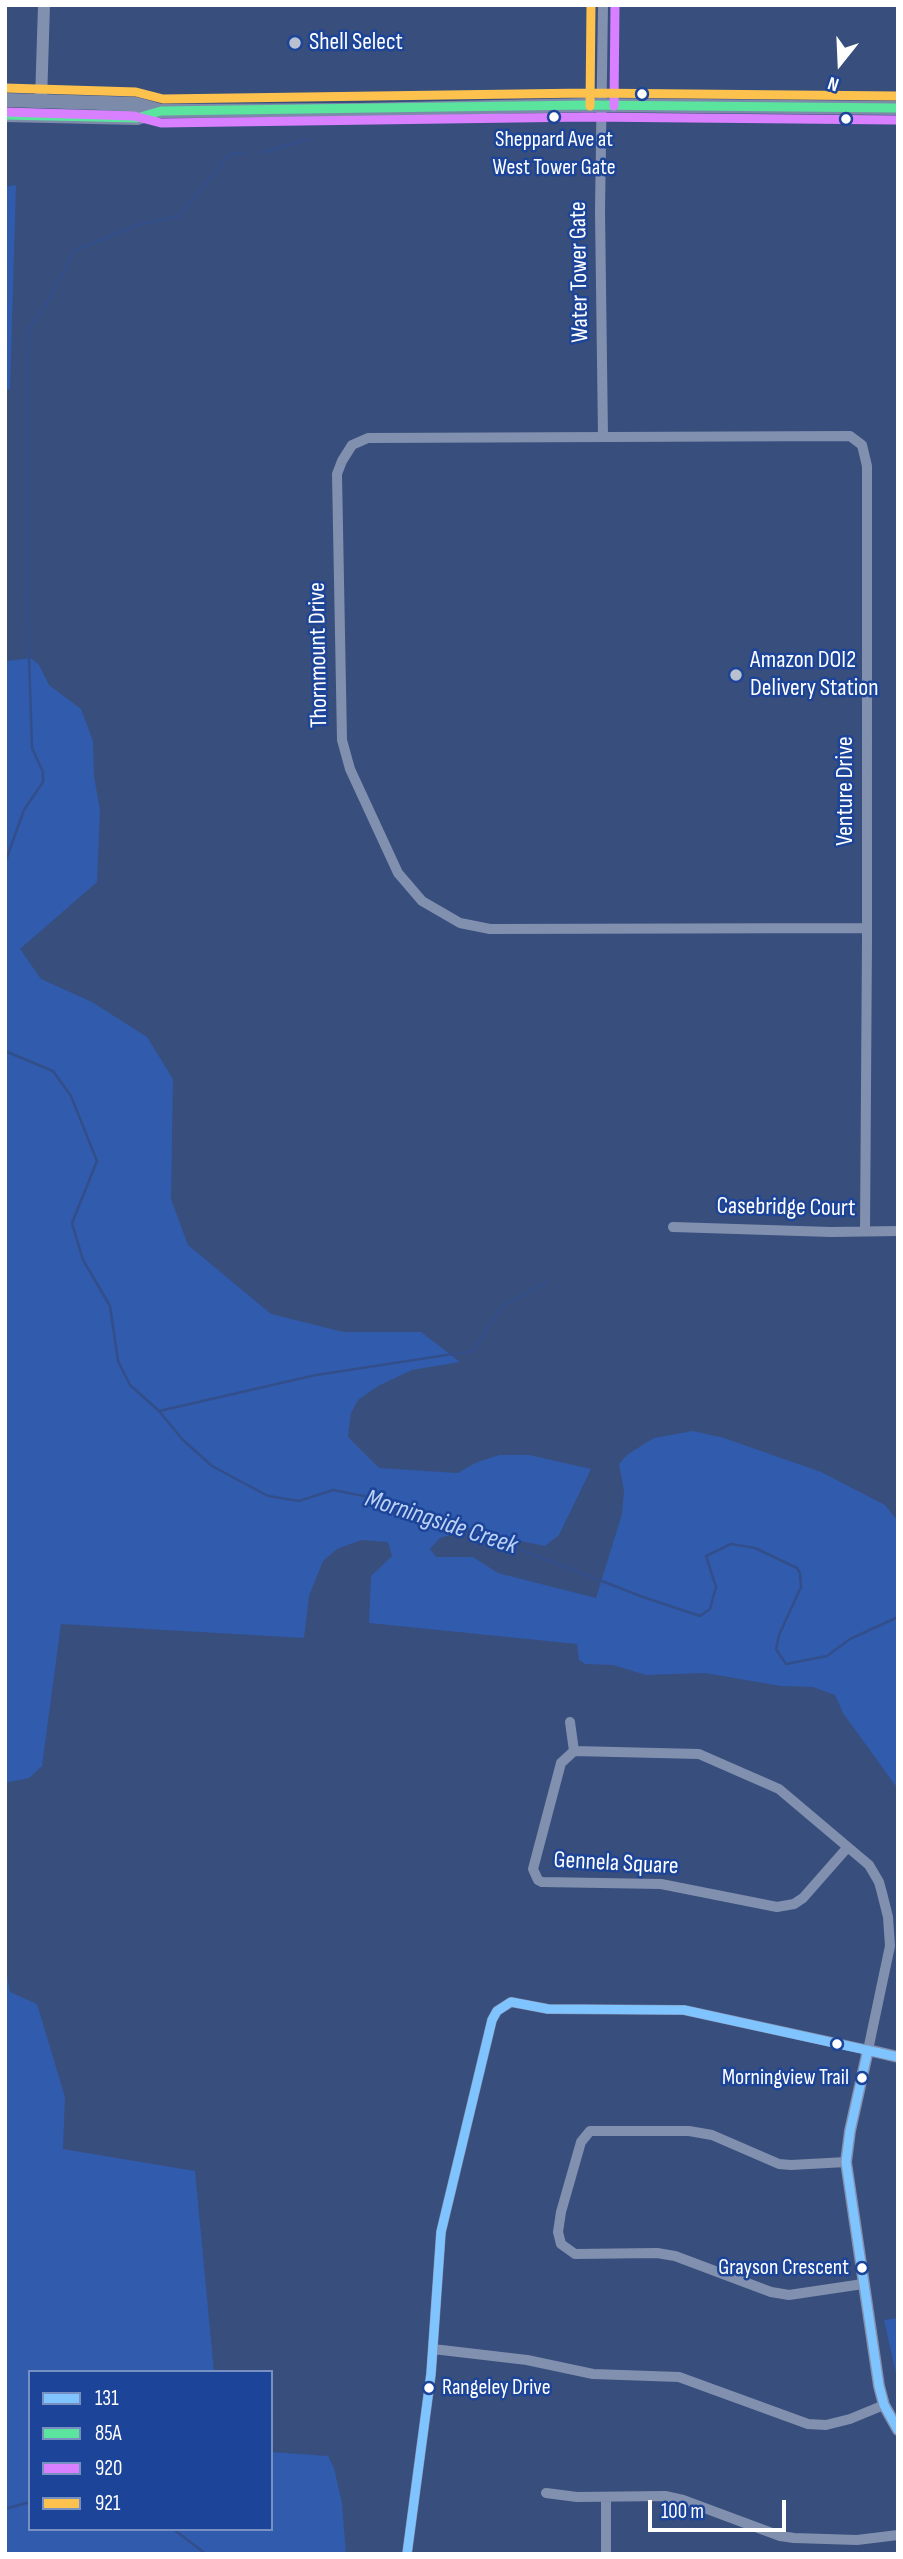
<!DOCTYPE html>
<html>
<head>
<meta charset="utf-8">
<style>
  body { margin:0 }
  #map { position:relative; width:903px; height:2559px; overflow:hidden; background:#384e7c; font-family:"Sofia Sans Condensed",sans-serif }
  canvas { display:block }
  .frame { position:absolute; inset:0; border:7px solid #fff; pointer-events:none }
  .legend { position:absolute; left:28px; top:2370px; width:245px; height:161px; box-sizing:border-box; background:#1c4498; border:2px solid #778fc1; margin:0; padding:9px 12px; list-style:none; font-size:21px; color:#fff }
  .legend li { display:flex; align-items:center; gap:14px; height:35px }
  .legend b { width:35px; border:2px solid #778fc1 }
  .north { position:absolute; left:805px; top:28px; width:70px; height:70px; -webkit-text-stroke:5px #1c4498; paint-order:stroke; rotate:198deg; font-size:19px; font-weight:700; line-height:28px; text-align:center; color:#fff }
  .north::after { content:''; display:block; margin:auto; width:24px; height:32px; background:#fff; clip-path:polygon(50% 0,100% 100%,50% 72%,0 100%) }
  .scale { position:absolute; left:648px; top:2500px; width:138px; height:32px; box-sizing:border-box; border:4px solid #fff; border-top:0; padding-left:9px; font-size:21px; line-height:24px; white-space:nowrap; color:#fff; -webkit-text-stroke:5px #1c4498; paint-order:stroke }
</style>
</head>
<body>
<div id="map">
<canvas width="903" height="2559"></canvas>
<div class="frame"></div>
<ul class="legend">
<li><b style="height:9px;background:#80c4ff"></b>131</li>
<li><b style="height:9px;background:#5ae49d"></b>85A</li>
<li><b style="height:9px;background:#d880ff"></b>920</li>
<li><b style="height:9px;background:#fcc24d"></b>921</li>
</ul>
<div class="north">N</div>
<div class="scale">100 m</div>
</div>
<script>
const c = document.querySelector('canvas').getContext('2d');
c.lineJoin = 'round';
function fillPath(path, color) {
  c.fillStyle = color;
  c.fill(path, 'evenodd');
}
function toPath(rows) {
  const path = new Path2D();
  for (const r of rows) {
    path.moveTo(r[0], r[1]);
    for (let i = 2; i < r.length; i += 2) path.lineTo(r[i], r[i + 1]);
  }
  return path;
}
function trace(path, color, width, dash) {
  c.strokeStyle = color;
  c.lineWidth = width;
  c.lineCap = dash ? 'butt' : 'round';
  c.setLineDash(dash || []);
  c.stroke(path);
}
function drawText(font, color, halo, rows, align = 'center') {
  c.font = font + ' "Sofia Sans Condensed",sans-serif';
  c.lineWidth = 5;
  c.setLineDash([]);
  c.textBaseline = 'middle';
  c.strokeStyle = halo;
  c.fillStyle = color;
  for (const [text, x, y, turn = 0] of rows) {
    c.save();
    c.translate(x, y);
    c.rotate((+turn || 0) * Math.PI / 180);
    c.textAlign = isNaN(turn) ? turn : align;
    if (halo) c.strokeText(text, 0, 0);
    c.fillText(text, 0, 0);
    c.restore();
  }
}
fillPath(toPath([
  [16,185,10,389,5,389,5,187],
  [31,658,39,665,49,685,81,709,93,741,94,776,100,810,97,882,20,949,41,979,92,1002,147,1037,173,1079,171,1199,188,1245,271,1314,343,1332,421,1332,460,1362,412,1370,378,1386,358,1400,351,1413,348,1437,379,1468,458,1473,475,1463,499,1455,529,1455,591,1469,559,1535,545,1546,467,1530,440,1538,430,1549,436,1557,473,1557,498,1573,596,1598,622,1514,624,1491,619,1464,628,1454,654,1438,693,1431,724,1438,821,1472,885,1505,898,1521,898,1789,843,1713,835,1695,813,1687,781,1686,705,1673,646,1675,613,1665,585,1664,579,1660,577,1644,369,1623,371,1576,392,1556,388,1542,361,1540,337,1549,323,1561,309,1596,304,1638,61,1624,42,1766,29,1778,5,1783,5,676,7,661],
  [5,1962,10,1992,37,2004,65,2097,63,2149,195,2171,214,2372,30,2372,30,2529,271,2529,271,2452,328,2456,334,2468,342,2503,346,2554,5,2554],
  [898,2318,898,2382,884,2320]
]), '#315bac');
trace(toPath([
  [260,153,306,140],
  [6,860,24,810,43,782,43,772,32,748,27,598,28,330,48,301,74,251,137,225,179,216,230,154,244,153],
  [5,1051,53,1071,71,1096,97,1161,72,1223,83,1260,110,1306,118,1361,130,1385,159,1411,183,1440,212,1466,268,1496,299,1501,333,1490,400,1503,643,1597,700,1616,710,1609,716,1587,706,1556,731,1544,755,1548,797,1568,800,1573,801,1587,779,1635,776,1649,786,1664,827,1656,850,1639,898,1617],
  [159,1411,316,1375,473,1351,501,1307,547,1282],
  [5,2509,30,2502],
  [173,2529,206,2554]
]), '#334f8b', 2.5);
trace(toPath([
  [603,5,600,211,603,437],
  [673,1227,831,1232,898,1231],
  [865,1231,867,942,867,466,862,445,850,436,368,438,352,445,342,461,337,474,342,740,350,769,398,873,422,901,460,923,490,929,867,928],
  [570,1722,574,1751],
  [846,2162,791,2165,779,2164,712,2135,689,2131,590,2131,581,2142,561,2212,558,2232,561,2244,575,2254,657,2253,675,2256,771,2292,789,2295,863,2284],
  [433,2349,527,2360,593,2374,679,2377,808,2424,826,2425,850,2419,884,2405],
  [546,2493,577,2497,665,2496,683,2500,780,2536,794,2538,857,2540,898,2535],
  [407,2554,431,2374,441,2232,492,2020,497,2011,511,2002,548,2009,684,2010,868,2050,890,1946,888,1917,882,1893,879,1882,869,1865,779,1789,699,1754,574,1751,561,1763,533,1869,538,1880,542,1882,661,1884,777,1907,794,1904,803,1898,847,1848],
  [606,2554,606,2498]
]), '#8290af', 10);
trace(toPath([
  [41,101,44,5],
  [898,2057,868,2050,850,2131,846,2162,879,2386,884,2405,898,2430]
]), '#8290af', 12);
trace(toPath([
  [5,100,136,104,161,111,359,110,587,105,898,108],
  [5,115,137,118,159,111]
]), '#7d8baa', 14);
trace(toPath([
  [868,2050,850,2131,846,2162,879,2386,884,2405,898,2430],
  [407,2554,431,2374,441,2232,492,2020,497,2011,511,2002,548,2009,684,2010,898,2057]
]), '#80c4ff', 9);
trace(toPath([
  [5,115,137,118,161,111,587,105,898,108]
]), '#5ae49d', 9);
trace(toPath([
  [614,106,615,5],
  [5,112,134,116,161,123,587,117,898,120]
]), '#d880ff', 9);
trace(toPath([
  [5,88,136,92,163,99,587,93,898,96],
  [590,106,591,5]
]), '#fcc24d', 9);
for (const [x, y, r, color] of [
  [295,43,7,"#b9c1d1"],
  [642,94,6,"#fff"],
  [554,117,6,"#fff"],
  [846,119,6,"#fff"],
  [736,675,7,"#b9c1d1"],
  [837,2044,6,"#fff"],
  [862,2078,6,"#fff"],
  [862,2268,6,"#fff"],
  [429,2388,6,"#fff"]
]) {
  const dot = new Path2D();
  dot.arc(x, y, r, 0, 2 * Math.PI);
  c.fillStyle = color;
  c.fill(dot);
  trace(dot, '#1c4498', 2.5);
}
drawText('22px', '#fff', '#1c4498', [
  ["Sheppard Ave at",554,140,"center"],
  ["West Tower Gate",554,168,"center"],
  ["Morningview Trail",849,2078],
  ["Grayson Crescent",849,2268],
  ["Rangeley Drive",442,2388,"left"]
], 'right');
drawText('24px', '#fff', '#1c4498', [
  ["Shell Select",309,43],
  ["Amazon DOI2",750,661],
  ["Delivery Station",750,689]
], 'left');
drawText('24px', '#fff', '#1c4498', [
  ["Water Tower Gate",580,272,-91],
  ["Thornmount Drive",319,655,-91],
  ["Venture Drive",846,791,-90],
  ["Casebridge Court",786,1208,1],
  ["Gennela Square",616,1864,3]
]);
drawText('italic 26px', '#bdd1f6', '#1c4498', [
  ["Morningside Creek",441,1523,18]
]);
</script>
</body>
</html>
